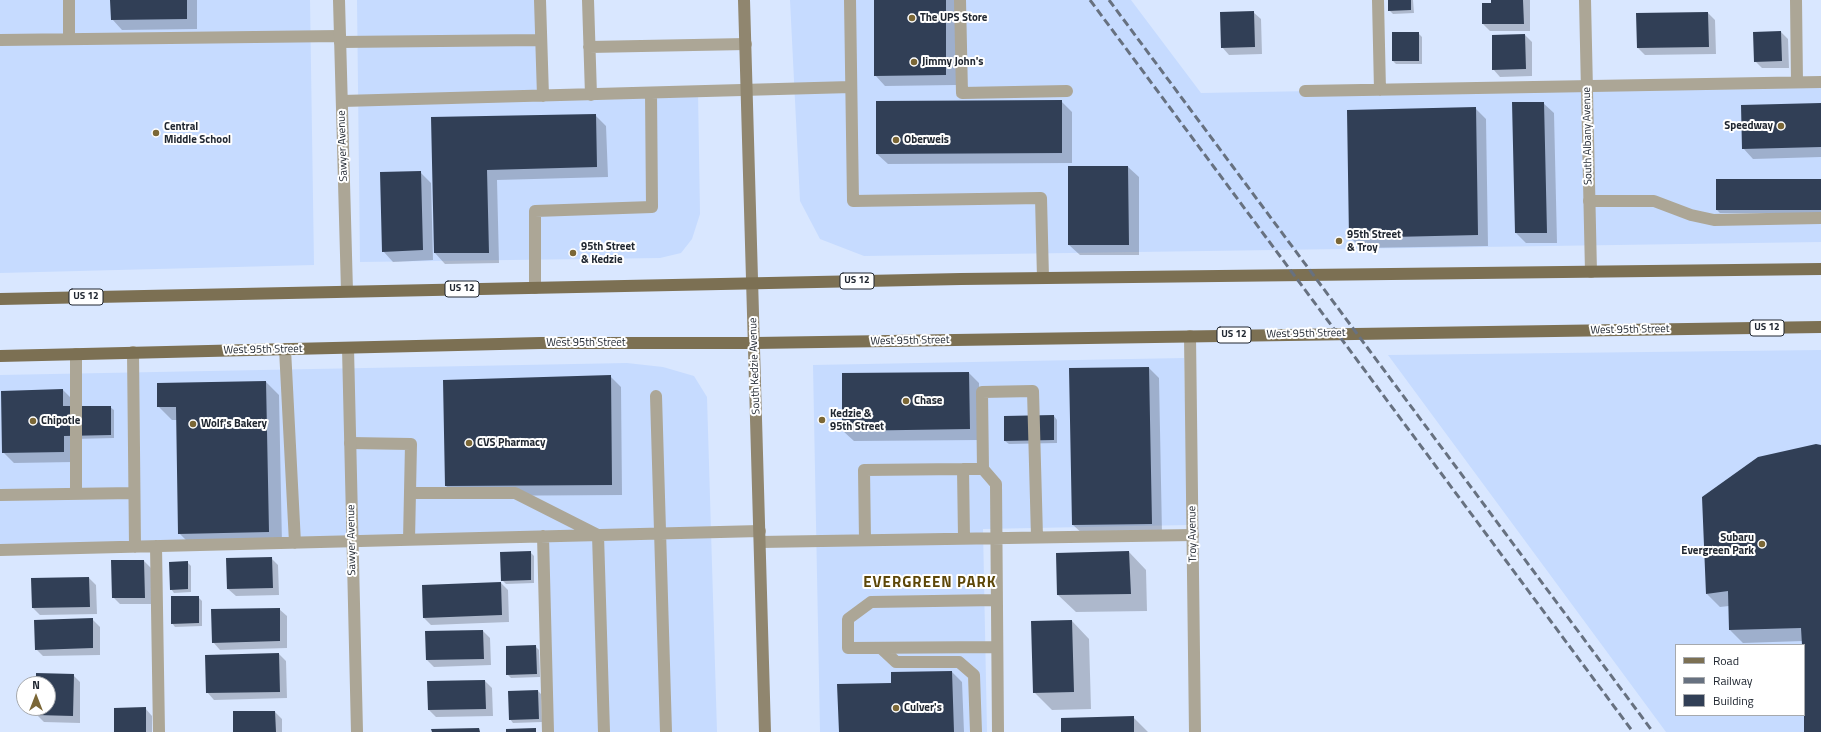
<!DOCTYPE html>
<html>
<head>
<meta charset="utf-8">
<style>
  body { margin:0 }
  #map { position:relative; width:1821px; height:732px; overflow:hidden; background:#d9e7ff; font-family:"Titillium Web",sans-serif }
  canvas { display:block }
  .legend { position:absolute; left:1675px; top:644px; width:130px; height:72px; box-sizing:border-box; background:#fff; border:1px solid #a6a9ad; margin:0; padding:5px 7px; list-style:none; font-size:12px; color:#202731 }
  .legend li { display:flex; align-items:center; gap:8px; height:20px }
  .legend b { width:20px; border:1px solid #a6a9ad }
  .north { position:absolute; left:16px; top:676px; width:40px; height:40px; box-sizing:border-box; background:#fff; border:1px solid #a6a9ad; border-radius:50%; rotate:0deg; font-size:11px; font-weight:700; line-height:16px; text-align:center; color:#202731 }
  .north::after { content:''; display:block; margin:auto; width:14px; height:18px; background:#7b6736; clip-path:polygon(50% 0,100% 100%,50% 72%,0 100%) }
</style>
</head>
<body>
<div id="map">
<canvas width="1821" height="732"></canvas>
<ul class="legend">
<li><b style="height:5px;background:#7c7053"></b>Road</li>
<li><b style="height:5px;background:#677180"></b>Railway</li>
<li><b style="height:11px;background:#313f56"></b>Building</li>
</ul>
<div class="north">N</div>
</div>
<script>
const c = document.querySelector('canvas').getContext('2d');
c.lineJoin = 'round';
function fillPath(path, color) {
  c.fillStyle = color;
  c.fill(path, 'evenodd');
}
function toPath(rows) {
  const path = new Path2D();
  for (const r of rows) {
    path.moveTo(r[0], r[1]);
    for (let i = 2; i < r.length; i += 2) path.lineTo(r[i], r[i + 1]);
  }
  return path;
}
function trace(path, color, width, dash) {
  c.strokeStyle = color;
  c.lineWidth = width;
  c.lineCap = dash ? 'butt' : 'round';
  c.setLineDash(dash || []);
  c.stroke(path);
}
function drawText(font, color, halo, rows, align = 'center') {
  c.font = font + ' "Titillium Web",sans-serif';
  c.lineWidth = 4;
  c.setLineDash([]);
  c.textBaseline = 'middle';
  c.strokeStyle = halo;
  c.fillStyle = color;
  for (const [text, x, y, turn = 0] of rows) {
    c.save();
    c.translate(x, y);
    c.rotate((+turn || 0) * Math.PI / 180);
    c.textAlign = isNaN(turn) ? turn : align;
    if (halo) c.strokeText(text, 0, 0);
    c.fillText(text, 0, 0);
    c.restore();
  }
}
fillPath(toPath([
  [0,0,310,0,314,265,0,273],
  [357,0,540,0,543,96,698,92,700,214,692,239,681,253,660,258,360,262],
  [790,0,1131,0,1201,93,1821,82,1821,242,864,256,820,239,800,201],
  [1821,350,1821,732,1666,732,1388,355],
  [1676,645,1804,645,1804,715,1676,715],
  [1184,358,1188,525,983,529,987,732,820,732,813,365],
  [627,363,663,367,694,376,707,397,717,732,548,732,543,537,0,550,0,375]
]), '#c6dbff');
fillPath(toPath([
  [111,0,197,0,197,29,122,30,112,19],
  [875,0,956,0,956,85,885,86,875,75],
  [1389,0,1413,0,1414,13,1393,14,1389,10],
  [1492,0,1530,0,1530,31,1490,31,1483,24,1492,4],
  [1253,12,1261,19,1262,54,1229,55,1222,47],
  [1708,13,1715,20,1716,54,1645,55,1638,48],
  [1781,32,1788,39,1789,68,1762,68,1755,61],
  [1418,33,1422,37,1422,64,1396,64,1393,61],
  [1525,35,1532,42,1532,76,1500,77,1493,69],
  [1061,101,1072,112,1072,163,888,164,877,154],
  [1543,103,1554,113,1557,243,1526,243,1516,233],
  [1821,104,1821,157,1753,159,1743,148],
  [1475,108,1486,119,1488,246,1361,248,1350,237],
  [595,115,606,126,608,177,497,180,499,263,445,264,435,253,432,118],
  [1069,167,1128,167,1139,177,1139,255,1080,255,1069,245],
  [420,172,431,183,433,260,393,262,383,251],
  [1821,180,1821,213,1720,213,1717,210],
  [1149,368,1159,378,1162,534,1084,535,1073,525],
  [969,373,979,383,980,440,854,441,843,431],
  [610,376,621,387,622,495,456,496,446,486],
  [266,382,279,395,282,545,193,547,179,533,177,420,172,420,158,406],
  [63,390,74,401,74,407,110,407,114,410,114,438,74,439,74,462,14,463,3,452],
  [1054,416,1057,420,1057,443,1009,444,1005,441],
  [1821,446,1821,732,1805,732,1803,641,1743,643,1730,630,1729,606,1720,607,1707,594],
  [530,552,534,556,534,583,506,584,502,580],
  [1129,552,1146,570,1147,611,1076,612,1058,595,1057,554],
  [271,558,278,565,279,595,236,596,228,589],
  [144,561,151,568,151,604,120,604,113,597],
  [187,562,191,566,191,592,174,593,171,589],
  [89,578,96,585,97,614,40,615,33,608],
  [501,583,508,590,509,622,431,625,424,618,423,586],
  [198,597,202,601,202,626,175,627,172,623],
  [279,609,287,616,287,648,220,650,213,642],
  [92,619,100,627,100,655,43,656,36,649],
  [1072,621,1089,639,1091,709,1052,710,1034,692],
  [483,631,490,638,491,665,434,667,427,660],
  [535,646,539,650,540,677,511,678,507,674],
  [279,654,286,661,287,698,214,700,207,692],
  [952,672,962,682,964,732,840,732],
  [73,675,80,682,80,723,44,722,37,715,37,708,48,708,48,684,37,684],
  [485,681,492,688,493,716,436,717,429,710],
  [538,691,541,694,542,722,513,723,510,719],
  [145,708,152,716,152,732,115,732],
  [275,712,282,719,282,732,234,732],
  [1133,717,1148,732,1062,732]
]), '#0003');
fillPath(toPath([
  [110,0,187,0,187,19,111,20],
  [874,0,946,0,946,75,874,76],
  [1388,0,1411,0,1411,10,1388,11],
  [1491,0,1523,0,1524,24,1482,24,1482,3,1491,3],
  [1254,11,1255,47,1221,48,1220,12],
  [1708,12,1709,47,1637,48,1636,13],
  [1781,31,1782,61,1754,62,1753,32],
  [1392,32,1419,32,1419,61,1392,61],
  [1525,34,1526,69,1492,70,1492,35],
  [1062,100,1062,153,876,154,876,101],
  [1512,102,1544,102,1547,233,1515,233],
  [1821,103,1821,147,1742,149,1741,105],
  [1476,107,1478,235,1349,238,1347,110],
  [596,114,597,167,487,170,489,253,434,253,431,117],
  [1068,166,1128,166,1129,245,1068,245],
  [421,171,423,250,382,252,380,172],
  [1716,179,1821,179,1821,210,1716,210],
  [1149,367,1152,524,1072,525,1069,368],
  [969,372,970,429,842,431,842,373],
  [611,375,612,485,445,486,443,380],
  [266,381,269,532,178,534,176,407,157,407,157,383],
  [63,389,63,406,111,406,111,435,64,436,64,452,2,453,1,391],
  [1054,415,1054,440,1004,441,1004,416],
  [1816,444,1821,445,1821,732,1804,732,1804,645,1802,645,1801,628,1729,630,1728,591,1706,594,1702,497,1758,457],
  [531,551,531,580,501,581,500,552],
  [1129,551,1131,594,1057,595,1056,553],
  [272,557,273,588,227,589,226,558],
  [111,560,144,560,145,598,112,598],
  [188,561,188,589,170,590,169,562],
  [89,577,90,607,32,608,31,578],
  [501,582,502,615,423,618,422,585],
  [171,596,199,596,199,623,171,624],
  [280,608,280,641,212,643,211,609],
  [93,618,93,648,35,650,34,620],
  [1072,620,1074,692,1033,693,1031,621],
  [483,630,484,659,426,660,425,631],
  [536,645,537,674,506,675,506,646],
  [279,653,280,692,206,693,205,655],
  [952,671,954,732,839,732,837,684,891,683,891,672],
  [36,673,74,674,73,716,36,715,36,708,48,708,48,684,36,684],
  [485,680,486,709,428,710,427,681],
  [538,690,539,719,509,720,508,691],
  [146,707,146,732,114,732,114,708],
  [233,711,275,711,276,732,233,732],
  [1134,716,1134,732,1061,732,1061,718],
  [479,728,480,732,432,732,431,729],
  [536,728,536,732,506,732,506,729]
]), '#313f56');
trace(toPath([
  [69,0,69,39],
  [540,0,543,96],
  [588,0,591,95],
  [850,0,853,201,1041,198,1043,278],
  [960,0,962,93,1067,91],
  [1378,0,1380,90],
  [1796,0,1797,82],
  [0,40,340,36],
  [340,42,541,40],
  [589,47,746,44],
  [1305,91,1821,82],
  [342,101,851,87],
  [1589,201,1654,201,1691,215,1714,220,1821,218],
  [535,288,535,211,652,207,651,93],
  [285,349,295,543],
  [133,352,135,547],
  [76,354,76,494],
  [656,396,666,732],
  [350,443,411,444,409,540],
  [410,493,515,493,598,535,604,732],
  [0,495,134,493],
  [543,536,548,732],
  [964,538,963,469,983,469],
  [865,540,864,470,963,469],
  [760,542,1193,535],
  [156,546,159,732],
  [0,550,760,531],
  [996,600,871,602,848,619,848,648,997,647],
  [881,648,896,662,959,662,974,675,976,732],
  [998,732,996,484,983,469,982,392,1033,391,1037,537]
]), '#aca696', 12);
trace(toPath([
  [339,0,347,291],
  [1585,0,1591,272],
  [1190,336,1195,732],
  [348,348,357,732]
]), '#aca696', 12);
trace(toPath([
  [744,0,765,732]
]), '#90866f', 12);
trace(toPath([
  [0,299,961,279,1821,269],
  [0,356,541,343,755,343,1821,327]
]), '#7c7053', 12);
trace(toPath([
  [1090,0,1633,732],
  [1109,0,1653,732]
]), '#677180', 3, [8, 4]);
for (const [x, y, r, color] of [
  [912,18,4,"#7b6736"],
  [914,62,4,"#7b6736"],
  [1781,126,4,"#7b6736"],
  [156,133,4,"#7b6736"],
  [896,140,4,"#7b6736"],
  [1339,241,4,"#7b6736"],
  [573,253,4,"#7b6736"],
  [906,401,4,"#7b6736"],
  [822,420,4,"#7b6736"],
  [33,421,4,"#7b6736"],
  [193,424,4,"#7b6736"],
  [469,443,4,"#7b6736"],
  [1762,544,4,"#7b6736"],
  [896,708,4,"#7b6736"]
]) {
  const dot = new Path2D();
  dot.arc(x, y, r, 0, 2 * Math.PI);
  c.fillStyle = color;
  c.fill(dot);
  trace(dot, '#fff', 1.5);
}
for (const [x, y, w] of [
  [857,281,34],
  [462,289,34],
  [86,297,34],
  [1767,328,34],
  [1234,335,34]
]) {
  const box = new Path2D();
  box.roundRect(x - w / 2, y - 8, w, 16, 3);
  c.fillStyle = '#fff';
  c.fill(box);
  trace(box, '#202731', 1);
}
drawText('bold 10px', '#202731', null, [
  ["US 12",857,281],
  ["US 12",462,289],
  ["US 12",86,297],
  ["US 12",1767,328],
  ["US 12",1234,335]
]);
drawText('bold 11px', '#202731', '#fff', [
  ["The UPS Store",920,18],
  ["Jimmy John's",922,62],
  ["Speedway",1773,126,"right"],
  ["Central",164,127],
  ["Middle School",164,140],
  ["Oberweis",904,140],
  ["95th Street",1347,235],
  ["& Troy",1347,248],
  ["95th Street",581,247],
  ["& Kedzie",581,260],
  ["Chase",914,401],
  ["Kedzie &",830,414],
  ["95th Street",830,427],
  ["Chipotle",41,421],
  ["Wolf's Bakery",201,424],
  ["CVS Pharmacy",477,443],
  ["Subaru",1754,538,"right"],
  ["Evergreen Park",1754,551,"right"],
  ["Culver's",904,708]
], 'left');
drawText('11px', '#202731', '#fff', [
  ["South Albany Avenue",1588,136,-91],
  ["Sawyer Avenue",343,146,-92],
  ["West 95th Street",1630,330,-1],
  ["West 95th Street",1306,334,-1],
  ["West 95th Street",910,341,-1],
  ["West 95th Street",586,343],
  ["West 95th Street",263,350,-1],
  ["South Kedzie Avenue",755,366,-92],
  ["Troy Avenue",1193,534,-91],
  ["Sawyer Avenue",352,540,-91]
]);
c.letterSpacing = '1px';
drawText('bold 15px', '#5d4708', '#fff', [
  ["EVERGREEN PARK",930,583]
]);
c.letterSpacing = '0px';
</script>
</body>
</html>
